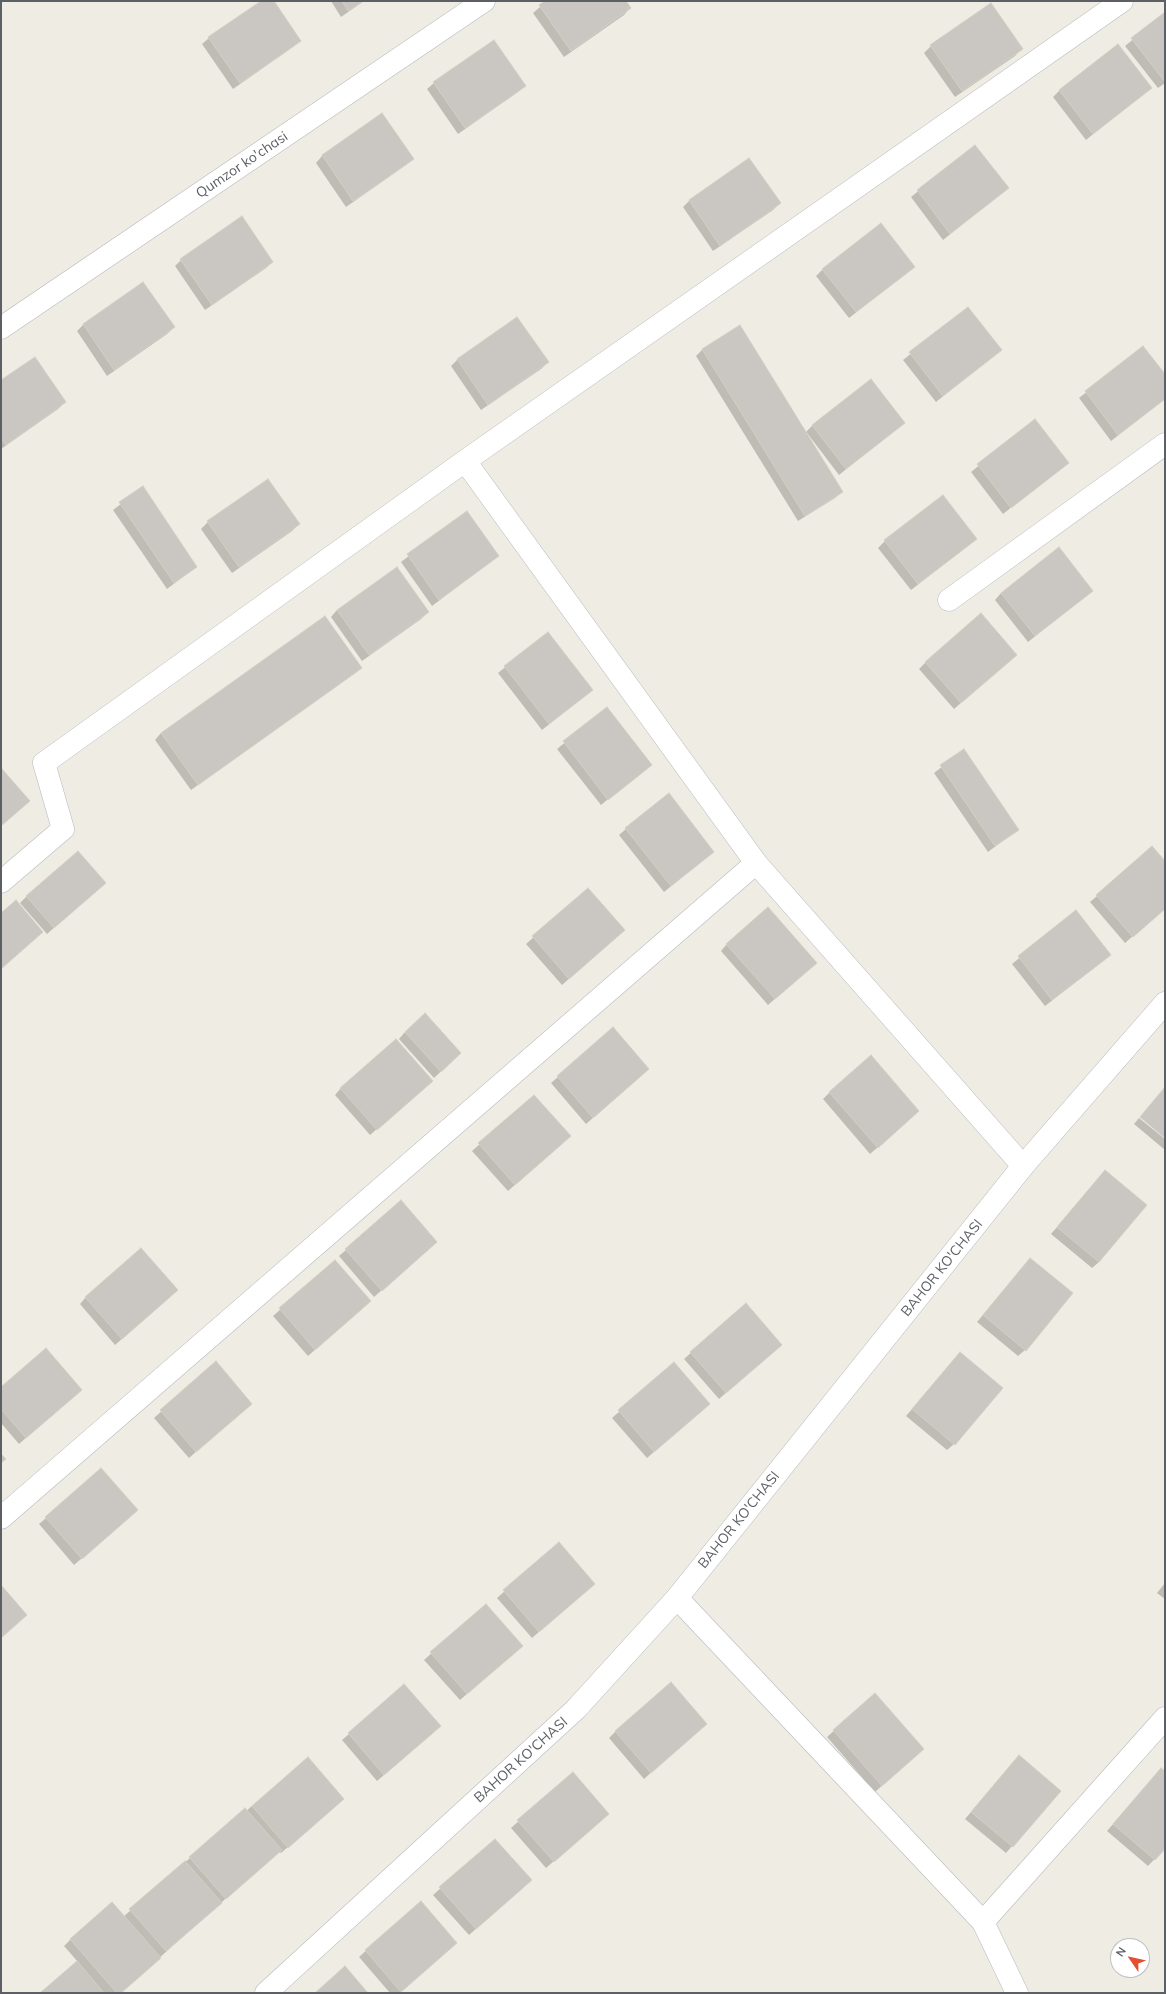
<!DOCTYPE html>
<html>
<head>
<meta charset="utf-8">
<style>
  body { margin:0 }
  #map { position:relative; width:1166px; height:1994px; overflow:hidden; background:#eeece3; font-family:Mulish,sans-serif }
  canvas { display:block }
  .frame { position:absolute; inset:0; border:2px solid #5c5f64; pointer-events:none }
  .north { position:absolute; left:1110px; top:1938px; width:40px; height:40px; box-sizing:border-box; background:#fff; border:1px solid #bebfc1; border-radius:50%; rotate:304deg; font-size:11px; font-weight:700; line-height:16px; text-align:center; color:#5c5f64 }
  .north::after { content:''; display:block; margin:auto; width:14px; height:18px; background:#e64d31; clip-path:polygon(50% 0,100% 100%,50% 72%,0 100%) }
</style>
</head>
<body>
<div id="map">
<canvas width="1166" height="1994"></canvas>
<div class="frame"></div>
<div class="north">N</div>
</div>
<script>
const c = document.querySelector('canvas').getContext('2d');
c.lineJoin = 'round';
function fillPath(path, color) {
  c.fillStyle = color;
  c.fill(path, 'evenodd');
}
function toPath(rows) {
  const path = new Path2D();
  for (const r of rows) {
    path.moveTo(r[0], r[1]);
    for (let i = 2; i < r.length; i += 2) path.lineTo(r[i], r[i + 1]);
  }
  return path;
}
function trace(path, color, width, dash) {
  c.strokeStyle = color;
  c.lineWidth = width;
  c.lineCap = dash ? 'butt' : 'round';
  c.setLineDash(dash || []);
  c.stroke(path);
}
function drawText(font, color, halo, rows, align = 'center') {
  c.font = font + ' Mulish,sans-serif';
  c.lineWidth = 3;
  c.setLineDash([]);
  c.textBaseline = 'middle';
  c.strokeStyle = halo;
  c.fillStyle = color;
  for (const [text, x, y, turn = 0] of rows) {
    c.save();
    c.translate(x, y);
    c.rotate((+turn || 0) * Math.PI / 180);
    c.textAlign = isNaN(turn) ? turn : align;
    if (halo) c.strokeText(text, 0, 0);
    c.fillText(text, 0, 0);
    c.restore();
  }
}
fillPath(toPath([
  [263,1,273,1,300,41,293,47,233,89,202,44,209,38],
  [331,1,364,1,341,17],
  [547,1,625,1,630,8,624,15,564,57,533,13],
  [991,5,1021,49,1015,56,955,97,924,53,931,46],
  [1165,13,1165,83,1158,88,1125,46],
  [494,41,524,86,518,92,458,134,427,89,434,83],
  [1150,88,1086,140,1053,97,1060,90],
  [382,114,413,158,406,165,346,207,316,163,322,156],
  [975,146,1007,188,943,240,911,197],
  [749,159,780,203,773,210,713,251,683,207,689,201],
  [181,260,272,262,266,268,205,310,175,266],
  [823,269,907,273,849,318,816,276],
  [143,283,174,327,167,334,107,376,77,331,83,325],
  [968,308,1000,350,936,402,903,360],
  [517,318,548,362,541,369,481,410,451,366,457,360],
  [740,326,805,433,813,425,903,423,839,475,807,433,806,434,842,492,835,498,798,521,696,356,702,350],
  [1143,347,1165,376,1165,399,1111,441,1079,398],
  [1,381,65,402,58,409,1,449],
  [1035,420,1068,463,1003,514,971,472],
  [142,488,196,567,167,589,113,510],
  [467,512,498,556,432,606,401,562],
  [208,522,299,524,292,531,232,573,201,529],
  [885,541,969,545,911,590,878,548],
  [1092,591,1028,642,995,600,1001,593],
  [337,610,428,612,421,619,362,661,331,617],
  [548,633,592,690,542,730,498,673],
  [1009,661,954,709,919,669,926,662],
  [361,668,354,674,191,790,155,740,161,733],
  [606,709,650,765,601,805,557,749],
  [964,750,1017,830,988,852,934,773],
  [626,829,713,852,664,892,619,835],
  [1165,862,1165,908,1125,943,1090,902,1097,896],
  [98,889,47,934,20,903,27,896],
  [588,889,617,936,562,985,526,944],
  [1076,912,1103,961,1045,1006,1012,964],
  [727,944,809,969,768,1005,721,951],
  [405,1032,453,1060,434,1078,399,1039],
  [641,1076,586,1124,551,1083,558,1077],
  [425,1087,370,1135,335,1095,341,1088],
  [830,1092,911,1118,870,1154,823,1099],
  [534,1096,563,1143,508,1191,472,1151],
  [1139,1118,1165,1139,1165,1150,1134,1124],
  [1105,1171,1099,1262,1092,1268,1051,1234],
  [436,1242,374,1297,339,1256,346,1250],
  [335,1261,363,1308,308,1356,273,1316],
  [1024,1266,1025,1350,1018,1356,977,1322],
  [86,1297,170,1297,115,1345,80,1304],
  [746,1304,774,1351,719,1399,684,1359],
  [954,1360,954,1444,947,1450,906,1416],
  [215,1363,244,1410,189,1458,154,1418],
  [674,1363,703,1410,647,1458,612,1418],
  [1,1388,74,1396,19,1444,1,1423],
  [130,1517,74,1565,39,1524,46,1518],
  [559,1543,587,1590,532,1638,497,1598],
  [1165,1583,1165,1599,1157,1593],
  [486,1605,515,1652,460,1700,424,1660],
  [874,1695,916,1755,875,1792,827,1737],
  [699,1730,644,1779,609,1738,616,1731],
  [433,1733,377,1781,342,1740,349,1734],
  [1019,1756,1060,1791,1006,1853,965,1819],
  [1165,1772,1165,1848,1148,1866,1107,1831,1155,1776],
  [573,1773,601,1820,546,1868,511,1828],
  [336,1805,281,1853,279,1851,120,1993,42,1993,78,1962,64,1946,71,1939,123,1917,190,1858,252,1806],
  [495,1840,524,1887,469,1935,433,1895],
  [420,1902,449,1949,399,1993,390,1993,359,1957]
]), '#0003');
const building = toPath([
  [261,1,274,1,301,41,240,83,208,37,261,1],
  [342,1,363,1,348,11,342,1],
  [545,1,626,1,631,8,571,51,539,5,545,1],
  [991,3,1023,49,962,91,930,45,991,3],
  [1165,12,1165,82,1131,38,1165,12],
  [494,40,526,86,465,128,433,82,494,40],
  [1118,44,1152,88,1093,134,1059,90,1118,44],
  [382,113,414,159,353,201,322,155,382,113],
  [975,145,1009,188,950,234,917,190,975,145],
  [749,158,781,203,720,246,689,200,749,158],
  [242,216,273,262,212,305,180,259,242,216],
  [881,223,915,267,856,312,822,269,881,223],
  [143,282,175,327,114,370,83,324,143,282],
  [968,307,1002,350,943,396,909,352,968,307],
  [517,317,549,362,488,405,457,359,517,317],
  [740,325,843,492,805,516,702,349,740,325],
  [1143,346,1165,374,1165,399,1118,435,1085,391,1143,346],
  [35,357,66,402,6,445,1,438,1,380,35,357],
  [871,379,905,423,846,469,812,425,871,379],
  [1035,419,1069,463,1011,508,977,464,1035,419],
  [268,479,300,524,239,567,207,521,268,479],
  [143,486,197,567,174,583,119,502,143,486],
  [943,495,977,539,918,584,884,540,943,495],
  [467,511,499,556,439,600,407,554,467,511],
  [1059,547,1093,591,1035,636,1001,593,1059,547],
  [397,567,429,612,369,655,337,610,397,567],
  [981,613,1017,655,961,703,925,662,981,613],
  [325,616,362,668,198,785,161,733,325,616],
  [548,632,593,690,549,724,504,666,548,632],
  [607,707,652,765,608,800,563,741,607,707],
  [964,749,1019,830,995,846,940,765,964,749],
  [2,769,30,801,1,826,1,770,2,769],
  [669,793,714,852,671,886,625,828,669,793],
  [1152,846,1165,861,1165,909,1133,937,1096,895,1152,846],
  [78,851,106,883,54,928,26,896,78,851],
  [588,888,625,930,569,979,532,936,588,888],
  [16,900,43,932,1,969,1,913,16,900],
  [768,907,817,963,775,999,726,944,768,907],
  [1076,910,1111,955,1052,1000,1018,956,1076,910],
  [425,1013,461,1053,441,1072,405,1032,425,1013],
  [613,1027,649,1069,593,1118,557,1076,613,1027],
  [396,1039,433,1081,377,1130,340,1088,396,1039],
  [871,1055,919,1111,878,1148,829,1092,871,1055],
  [1165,1087,1165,1138,1140,1117,1165,1087],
  [534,1095,571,1136,515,1185,478,1143,534,1095],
  [1105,1170,1147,1205,1099,1262,1057,1227,1105,1170],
  [401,1200,437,1242,382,1291,345,1249,401,1200],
  [141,1248,178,1290,122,1339,85,1297,141,1248],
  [1030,1258,1073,1293,1026,1351,983,1315,1030,1258],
  [335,1260,371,1301,315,1350,279,1308,335,1260],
  [746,1303,782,1345,726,1393,690,1352,746,1303],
  [46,1348,82,1390,26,1438,1,1409,1,1387,46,1348],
  [960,1352,1003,1388,955,1445,912,1409,960,1352],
  [216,1361,252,1404,196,1452,160,1410,216,1361],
  [674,1362,710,1404,654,1452,618,1410,674,1362],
  [1,1454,6,1459,1,1463,1,1454],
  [101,1468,138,1510,82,1559,45,1517,101,1468],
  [559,1542,595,1584,539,1632,503,1590,559,1542],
  [1,1585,27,1615,1,1638,1,1585],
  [486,1604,523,1646,467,1694,430,1652,486,1604],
  [671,1682,707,1724,651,1773,615,1731,671,1682],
  [404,1684,441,1726,384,1775,348,1733,404,1684],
  [875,1693,924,1749,882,1786,833,1730,875,1693],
  [1019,1755,1061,1791,1013,1847,971,1812,1019,1755],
  [308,1757,344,1799,288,1848,252,1806,308,1757],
  [1161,1768,1165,1771,1165,1849,1155,1860,1113,1824,1161,1768],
  [573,1772,609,1814,554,1862,517,1820,573,1772],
  [245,1808,282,1850,226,1899,189,1857,245,1808],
  [495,1839,532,1880,476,1929,439,1887,495,1839],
  [185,1861,222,1903,166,1951,129,1909,185,1861],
  [421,1901,457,1943,401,1992,365,1950,421,1901],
  [112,1902,161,1958,121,1993,117,1993,70,1939,112,1902],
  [77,1961,104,1993,40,1993,77,1961],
  [345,1966,368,1993,315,1993,345,1966]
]);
fillPath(building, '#cac6c1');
trace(building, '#d3cfc2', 1);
const street = toPath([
  [1,328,484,1],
  [465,461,756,863,1023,1166],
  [949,600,1165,444],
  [1,882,63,829,44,763,465,461,1122,1],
  [1,1518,756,863],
  [677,1598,983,1922,1017,1993],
  [983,1922,1165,1718]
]);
const secondary = toPath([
  [266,1993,576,1709,677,1598,1023,1166,1165,1003]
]);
trace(street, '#b6b9bd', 23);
trace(secondary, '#b7b9bf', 23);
trace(street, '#fff', 22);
trace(secondary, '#fff', 22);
drawText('14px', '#5c5f64', '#fff', [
  ["Qumzor ko'chasi",242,165,-34],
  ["BAHOR KO'CHASI",942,1268,-51],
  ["BAHOR KO'CHASI",739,1520,-51],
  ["BAHOR KO'CHASI",521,1760,-42]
]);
</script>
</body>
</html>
